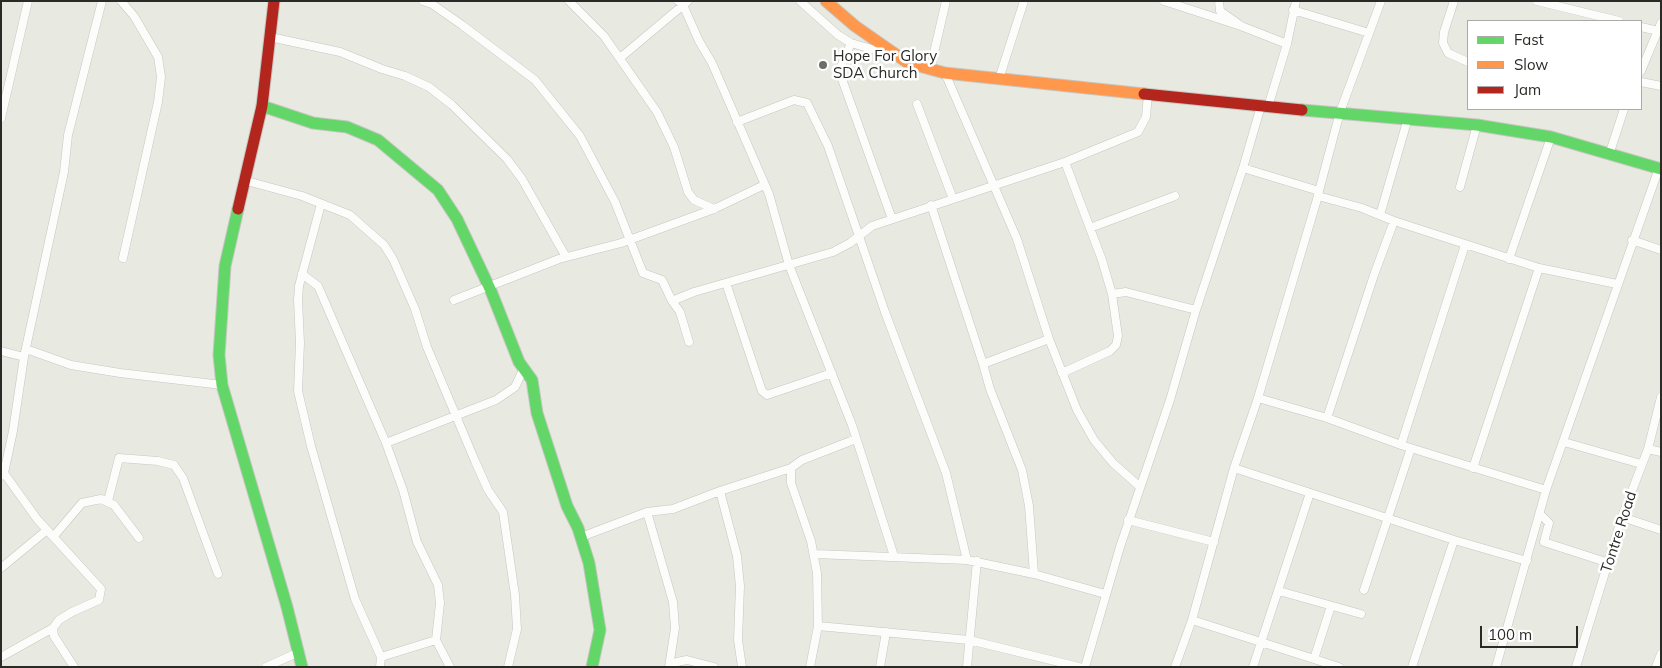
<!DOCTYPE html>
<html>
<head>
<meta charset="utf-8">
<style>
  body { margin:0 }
  #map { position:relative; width:1662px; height:668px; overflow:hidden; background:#e8eae2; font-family:Mulish,sans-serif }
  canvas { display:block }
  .frame { position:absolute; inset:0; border:2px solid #2a2b26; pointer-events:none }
  .legend { position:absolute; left:1467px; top:20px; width:175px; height:90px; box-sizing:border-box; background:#fff; border:1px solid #aaaaa8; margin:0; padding:6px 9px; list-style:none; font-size:15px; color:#2a2b26 }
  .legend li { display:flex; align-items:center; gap:10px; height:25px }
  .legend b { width:25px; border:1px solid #aaaaa8 }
  .scale { position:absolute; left:1480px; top:626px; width:98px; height:22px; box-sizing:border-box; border:2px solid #2a2b26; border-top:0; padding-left:6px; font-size:15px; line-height:18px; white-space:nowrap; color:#2a2b26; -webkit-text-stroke:4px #fff; paint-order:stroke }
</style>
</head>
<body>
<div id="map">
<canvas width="1662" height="668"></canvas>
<div class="frame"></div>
<ul class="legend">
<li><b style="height:6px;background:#63d668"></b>Fast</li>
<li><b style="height:6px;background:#ff974d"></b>Slow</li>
<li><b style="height:6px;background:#b3261e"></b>Jam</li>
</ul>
<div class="scale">100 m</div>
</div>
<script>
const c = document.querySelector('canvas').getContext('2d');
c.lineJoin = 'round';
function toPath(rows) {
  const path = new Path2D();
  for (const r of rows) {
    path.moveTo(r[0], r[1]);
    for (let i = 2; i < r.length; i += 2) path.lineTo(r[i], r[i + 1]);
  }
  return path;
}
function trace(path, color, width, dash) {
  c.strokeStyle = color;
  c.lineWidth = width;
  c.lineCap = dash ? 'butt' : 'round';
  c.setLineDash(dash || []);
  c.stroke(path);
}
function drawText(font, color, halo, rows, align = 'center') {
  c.font = font + ' Mulish,sans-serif';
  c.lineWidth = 5;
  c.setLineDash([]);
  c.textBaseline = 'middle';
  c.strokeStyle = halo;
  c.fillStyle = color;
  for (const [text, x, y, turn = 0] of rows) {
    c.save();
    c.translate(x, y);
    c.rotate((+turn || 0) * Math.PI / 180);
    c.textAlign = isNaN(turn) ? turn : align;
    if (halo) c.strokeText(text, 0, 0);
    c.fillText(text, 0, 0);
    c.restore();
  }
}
const street = toPath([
  [121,1,134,16,158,57,161,77,158,102,123,258],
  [423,1,432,4,462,25,535,80,580,136,615,202,643,273,662,280,672,301],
  [569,1,604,36,657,112,674,147,688,192,694,200,714,209],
  [678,1,683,5,699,41,712,63,769,194,789,265,852,425,894,556],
  [800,1,838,35,851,43,889,54],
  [1164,1,1241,26,1287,44],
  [1219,1,1220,11,1240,25],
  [1454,1,1444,32,1443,43,1448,53,1468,62],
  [1537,1,1619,21],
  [1293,10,1369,33],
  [1641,27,1658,31],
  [270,37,340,52,382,69,405,76,429,87,452,105,507,159,522,179,566,257],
  [851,43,842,64,842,79,892,219],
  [620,58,688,1],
  [930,70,946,1],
  [1641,71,1661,23],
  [945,73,1017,239,1049,339,1077,410,1094,440,1113,463,1139,486],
  [999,79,1024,1],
  [1641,82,1661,86],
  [917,104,953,199],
  [1268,107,1287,44,1296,1],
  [1,118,28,1],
  [737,122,794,100,807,103,828,146,885,312,946,473,967,560],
  [1609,155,1624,109],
  [1243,168,1319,191,1340,112,1381,1],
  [243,180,302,196,350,215,384,245,393,259,415,309,427,347,475,461,488,490,503,512,515,595,517,629,508,667],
  [1460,187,1477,125],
  [1318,196,1362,208,1394,221,1374,275,1327,418,1258,398,1318,196,1319,191],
  [321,204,299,286,298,300,300,343,298,391,311,446,355,599,381,657,436,640],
  [931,205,983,364],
  [1380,215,1408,118],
  [1394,221,1539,268,1617,284],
  [1090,228,1175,196],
  [1632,240,1661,250],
  [1509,259,1551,137],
  [302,274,318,286,386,443,403,490,417,542,438,585,440,603,436,640,450,667],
  [726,283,762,391,767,395,832,373],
  [1112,294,1126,292,1196,310],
  [454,300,559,259,621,243,714,209,764,185],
  [689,342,680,312,672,301,694,292,833,252,850,243,872,226,1065,162,1138,132,1146,117,1148,94],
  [26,349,71,365,120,373,222,385],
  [1,351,24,357],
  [1062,373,1110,351,1116,345,1118,336,1112,294,1102,260,1065,162],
  [1258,398,1234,468,1454,540,1527,561],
  [1327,418,1401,445,1546,490],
  [1564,442,1641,464],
  [386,443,496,400,515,387,523,370],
  [1401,445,1465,245],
  [1648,449,1661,452],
  [1473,468,1539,268],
  [4,473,37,519,101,589,99,600,72,612,59,620,53,628,54,636,74,667],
  [1,476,4,473,13,431,24,357,64,172,68,135,102,1],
  [720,491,737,556,740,586,738,640,742,667],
  [108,501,119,458,158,461,174,465,183,478,218,574],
  [647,512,673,602,675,628,669,667],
  [1540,514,1549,523,1544,542,1609,563],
  [1622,517,1661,530],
  [1128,520,1214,542],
  [54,536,82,503,101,499,114,505,139,538],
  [581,537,647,512,673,509,720,491,791,468],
  [815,554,967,560,1034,574,1105,594],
  [1,568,47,530],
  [1034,574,1029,506,1022,470,990,389,983,364,1049,339],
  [1364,590,1411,448],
  [1279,591,1361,614],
  [1192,620,1234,468],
  [818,626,969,640,1079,667],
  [1,657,53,628],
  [1314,659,1331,606],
  [266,667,297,653],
  [380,667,381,657],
  [670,667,677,662,687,660,714,667],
  [810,667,818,626,817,573,811,541,791,483,791,468,802,460,856,439],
  [880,667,886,632],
  [967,667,977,561],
  [1085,667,1120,547,1170,400,1196,310,1243,168,1261,106],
  [1175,667,1192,620,1339,667],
  [1253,667,1310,493],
  [1412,667,1454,540],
  [1496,667,1546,490,1659,168],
  [1576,667,1622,517,1648,449,1661,397],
  [1656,667,1661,654]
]);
const fast = toPath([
  [262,106,313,123,347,127,378,140,438,190,457,219,491,291,519,362,532,380,537,413,567,506,578,528,589,563,600,630,592,667],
  [1302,110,1477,125,1551,137,1661,169],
  [238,209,225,266,219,355,222,385,287,607,302,667]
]);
const slow = toPath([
  [826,1,855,26,908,63,945,73,1144,94]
]);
const jam = toPath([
  [1144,94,1302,110],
  [238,209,262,106,274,1]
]);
trace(street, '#c5c6c0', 9);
trace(fast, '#c5c6c0', 13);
trace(slow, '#c5c6c0', 13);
trace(jam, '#c5c6c0', 13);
trace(street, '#fcfcfb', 8);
trace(fast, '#63d668', 11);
trace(slow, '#ff974d', 11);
trace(jam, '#b3261e', 11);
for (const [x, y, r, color] of [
  [823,65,5,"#6c6e68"]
]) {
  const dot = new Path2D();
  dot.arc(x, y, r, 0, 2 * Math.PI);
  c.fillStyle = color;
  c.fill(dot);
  trace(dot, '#fff', 2);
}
drawText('15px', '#2a2b26', '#fff', [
  ["Hope For Glory",833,56],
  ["SDA Church",833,73]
], 'left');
drawText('15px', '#2a2b26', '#fff', [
  ["Tontre Road",1619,532,-72]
]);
</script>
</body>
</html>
